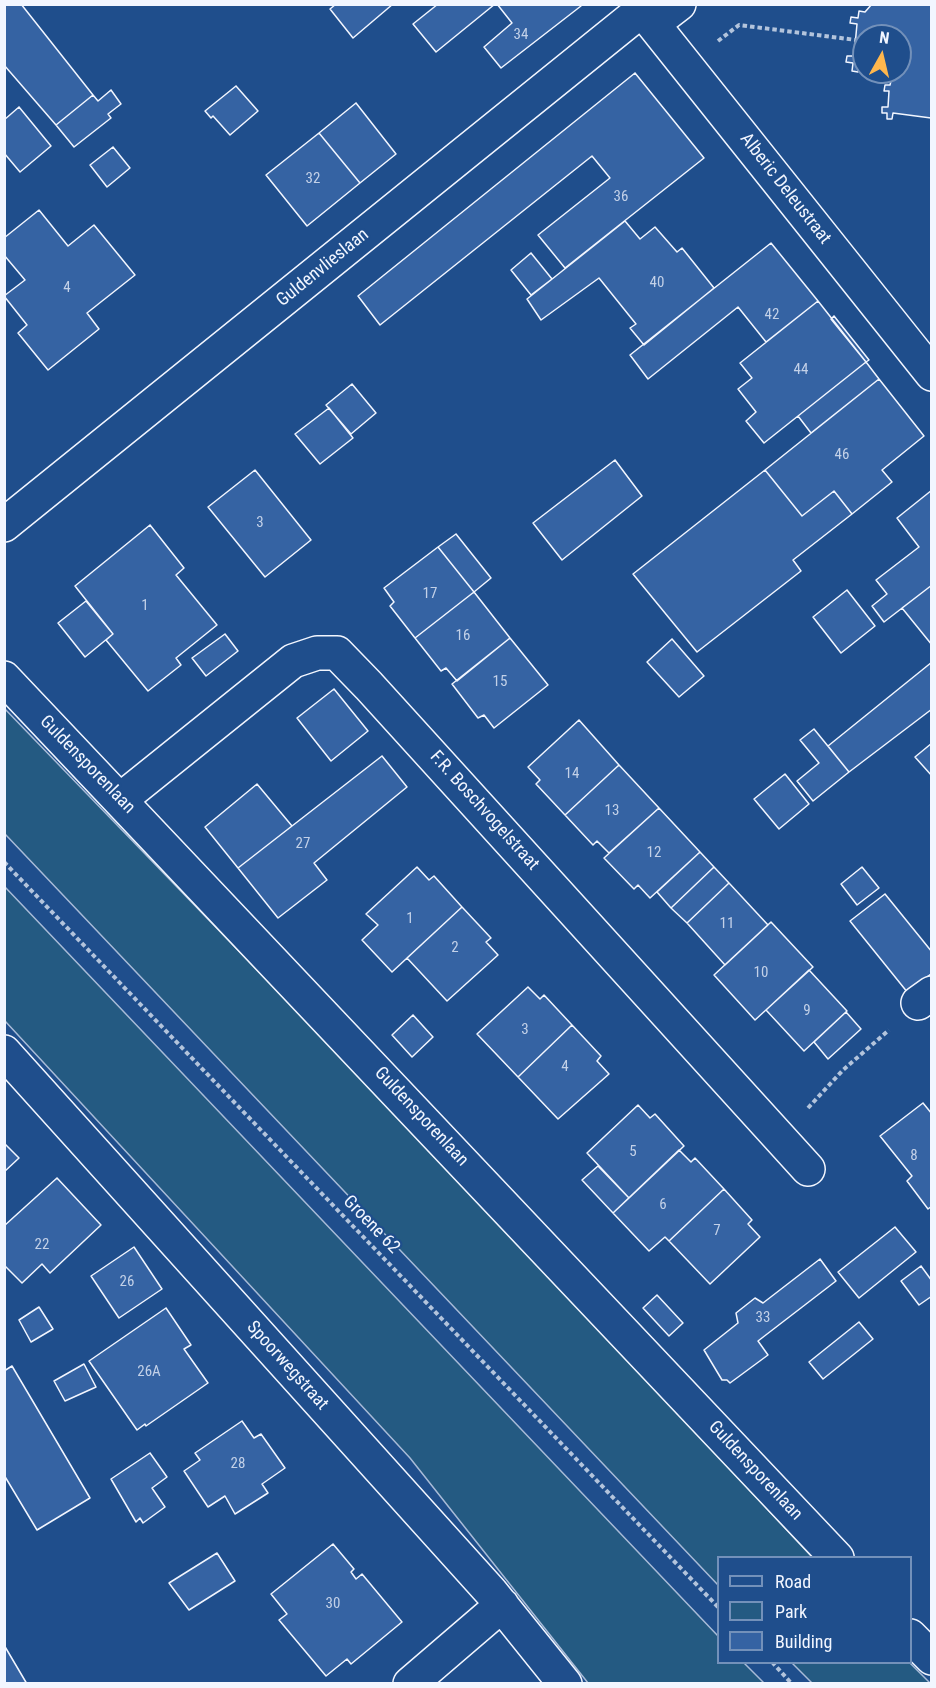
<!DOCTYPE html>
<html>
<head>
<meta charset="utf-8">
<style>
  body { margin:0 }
  #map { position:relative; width:936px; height:1688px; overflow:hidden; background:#1f4e8c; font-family:"Roboto Condensed",sans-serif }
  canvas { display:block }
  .frame { position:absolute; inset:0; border:6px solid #f2f6ff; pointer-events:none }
  .legend { position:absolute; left:717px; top:1556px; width:195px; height:108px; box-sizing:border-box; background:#1f4e8c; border:2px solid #7391ba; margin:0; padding:8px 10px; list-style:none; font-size:18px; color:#f2f6ff }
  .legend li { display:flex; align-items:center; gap:12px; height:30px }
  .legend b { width:30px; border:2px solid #7391ba }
  .north { position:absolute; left:852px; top:24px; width:60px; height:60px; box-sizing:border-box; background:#1f4e8c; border:2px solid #7391ba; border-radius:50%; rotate:8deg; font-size:16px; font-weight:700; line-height:24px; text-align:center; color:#f2f6ff }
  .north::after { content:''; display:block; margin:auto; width:21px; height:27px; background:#ffb74d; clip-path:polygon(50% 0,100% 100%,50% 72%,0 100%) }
</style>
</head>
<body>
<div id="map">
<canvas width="936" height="1688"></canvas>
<div class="frame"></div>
<ul class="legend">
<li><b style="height:8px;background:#1f4e8c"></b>Road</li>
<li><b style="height:16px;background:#245a82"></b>Park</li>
<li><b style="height:16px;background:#3563a3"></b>Building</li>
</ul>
<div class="north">N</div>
</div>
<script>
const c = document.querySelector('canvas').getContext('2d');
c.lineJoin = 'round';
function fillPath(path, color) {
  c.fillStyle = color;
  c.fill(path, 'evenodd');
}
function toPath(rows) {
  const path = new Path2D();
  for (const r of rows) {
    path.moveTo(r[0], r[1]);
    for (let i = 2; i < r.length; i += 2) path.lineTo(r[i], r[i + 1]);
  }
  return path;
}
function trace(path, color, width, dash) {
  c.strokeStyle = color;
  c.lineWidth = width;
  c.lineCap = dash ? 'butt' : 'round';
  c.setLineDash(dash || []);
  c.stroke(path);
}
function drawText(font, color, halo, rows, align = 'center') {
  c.font = font + ' "Roboto Condensed",sans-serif';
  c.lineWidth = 4.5;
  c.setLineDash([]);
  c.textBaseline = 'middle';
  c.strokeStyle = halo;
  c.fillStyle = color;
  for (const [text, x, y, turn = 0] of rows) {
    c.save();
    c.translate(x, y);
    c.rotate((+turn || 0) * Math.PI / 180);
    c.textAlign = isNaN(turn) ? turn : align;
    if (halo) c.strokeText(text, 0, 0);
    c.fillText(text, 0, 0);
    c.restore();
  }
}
const green = toPath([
  [4,708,464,1184,812,1557,718,1558,718,1585,5,834,4,708],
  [5,887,718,1636,718,1662,744,1663,764,1683,588,1683,410,1458,5,1021,5,887],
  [792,1663,910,1663,930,1683,812,1683,792,1663]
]);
fillPath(green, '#245a82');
trace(green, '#a8bbd7', 1.5);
const building = toPath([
  [4,4,21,4,93,95,56,125,4,65,4,4],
  [336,4,393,4,353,38,330,9,336,4],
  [438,4,495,4,436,52,413,24,438,4],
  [497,4,580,4,581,6,501,68,484,47,512,23,497,4],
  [872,4,932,4,932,124,931,118,893,113,892,119,887,119,887,113,882,113,882,107,888,107,889,91,884,91,885,85,890,85,893,72,900,72,900,36,864,36,864,64,859,64,858,72,852,71,853,63,846,62,847,56,854,56,857,24,850,23,851,17,858,18,859,11,865,12,872,4],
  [635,73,704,158,565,268,538,235,610,178,592,156,380,325,358,296,635,73],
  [236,86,258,111,230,135,213,116,211,118,205,111,236,86],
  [111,90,121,104,108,114,111,118,74,147,56,125,93,95,98,101,111,90],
  [356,103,396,154,360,183,319,133,356,103],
  [19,107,51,146,20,172,4,153,4,120,19,107],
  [319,133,360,183,307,226,266,175,319,133],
  [113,147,130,168,107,187,90,165,113,147],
  [39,210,68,246,94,225,135,275,87,313,99,329,48,370,18,333,27,325,4,296,25,280,4,255,4,238,39,210],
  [625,221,640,239,655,227,677,252,682,248,714,288,644,345,630,328,636,324,599,278,541,320,527,299,625,221],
  [771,243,818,301,766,342,738,307,648,379,630,355,771,243],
  [531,253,552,279,531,295,511,270,531,253],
  [818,301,866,362,764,443,746,421,756,412,738,389,752,378,740,363,818,301],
  [834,316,869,360,866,362,831,319,834,316],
  [866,362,879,379,811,433,798,416,866,362],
  [879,379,924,436,882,470,892,482,852,514,834,491,802,516,765,470,879,379],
  [352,384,376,413,351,434,326,405,352,384],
  [329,408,353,438,320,464,295,434,329,408],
  [615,460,642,496,562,560,533,523,615,460],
  [255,470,311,540,265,577,208,507,255,470],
  [765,470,802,516,834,491,852,514,793,560,801,571,697,652,633,574,765,470],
  [932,490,932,585,884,622,872,606,887,594,876,580,919,547,897,518,932,490],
  [150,525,184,568,176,575,217,625,176,658,181,665,148,691,106,640,113,634,75,586,150,525],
  [456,534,491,578,474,592,438,547,456,534],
  [438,547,474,592,415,638,390,606,394,602,384,588,438,547],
  [932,585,932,645,902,608,932,585],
  [847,590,875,626,841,653,813,617,847,590],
  [474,592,510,638,457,681,446,668,441,671,415,638,474,592],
  [86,601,113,634,85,657,58,623,86,601],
  [225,634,238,651,206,676,192,658,225,634],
  [510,638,548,685,494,728,484,715,478,718,452,684,510,638],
  [672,639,704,676,679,697,647,662,672,639],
  [932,662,932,709,849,772,828,746,932,662],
  [334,689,368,731,331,761,297,718,334,689],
  [579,720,619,765,565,815,536,784,540,780,528,767,579,720],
  [814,729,849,772,813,801,797,781,819,763,800,740,814,729],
  [932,743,932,776,915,757,932,743],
  [382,756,407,787,314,863,327,880,278,918,238,868,382,756],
  [619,765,659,808,609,853,597,841,593,845,565,815,619,765],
  [785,774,809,804,779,829,754,799,785,774],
  [257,784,292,826,238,868,205,827,257,784],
  [659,808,700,852,650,898,638,885,634,889,604,858,659,808],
  [700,852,714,867,671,908,657,892,700,852],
  [417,867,429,880,434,876,462,907,392,972,362,940,378,925,366,914,417,867],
  [714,867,729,883,687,923,671,908,714,867],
  [862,867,879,888,857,905,841,884,862,867],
  [729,883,768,925,725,965,687,923,729,883],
  [885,894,932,952,932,973,908,993,850,921,885,894],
  [462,907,491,938,486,942,498,955,447,1001,407,958,462,907],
  [771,922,813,967,755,1020,714,975,771,922],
  [809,970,847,1011,804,1051,766,1010,809,970],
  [528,987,540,999,544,995,572,1025,518,1077,477,1034,528,987],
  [846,1012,861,1029,828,1059,814,1042,846,1012],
  [413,1015,433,1037,412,1057,392,1035,413,1015],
  [572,1025,601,1056,597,1061,609,1074,558,1119,518,1077,572,1025],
  [923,1103,932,1114,932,1206,928,1209,907,1181,912,1176,880,1136,923,1103],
  [638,1105,650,1118,655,1114,684,1146,629,1198,587,1153,638,1105],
  [4,1143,19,1158,4,1172,4,1143],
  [679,1150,691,1162,695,1158,724,1189,669,1241,665,1237,649,1251,613,1213,679,1150],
  [598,1166,629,1198,613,1213,582,1180,598,1166],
  [57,1178,101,1225,50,1273,42,1264,22,1283,4,1265,4,1226,57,1178],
  [724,1189,752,1220,748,1224,760,1237,710,1284,669,1241,724,1189],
  [895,1227,916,1252,859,1298,838,1272,895,1227],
  [134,1247,162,1289,119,1318,91,1276,134,1247],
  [820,1259,836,1281,758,1341,768,1355,730,1383,727,1380,722,1380,704,1350,738,1323,736,1313,755,1298,763,1303,820,1259],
  [921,1266,932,1281,932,1296,919,1305,901,1281,921,1266],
  [657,1295,683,1323,669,1336,643,1308,657,1295],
  [39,1307,53,1329,31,1342,19,1320,39,1307],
  [166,1308,191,1345,184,1349,208,1383,146,1426,145,1424,137,1430,89,1361,166,1308],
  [859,1322,873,1339,823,1379,809,1362,859,1322],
  [84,1364,96,1387,65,1401,54,1381,84,1364],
  [12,1366,90,1498,37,1530,4,1475,4,1371,12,1366],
  [242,1421,254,1438,261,1434,285,1468,262,1484,268,1493,235,1514,225,1496,208,1507,184,1471,200,1460,195,1453,242,1421],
  [150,1453,167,1477,152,1488,165,1507,143,1523,140,1518,136,1522,111,1479,150,1453],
  [333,1544,354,1569,351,1572,356,1579,362,1574,402,1622,351,1664,347,1659,326,1676,279,1620,287,1614,271,1594,333,1544],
  [217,1553,235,1581,189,1610,169,1583,217,1553],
  [4,1645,27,1684,4,1684,4,1645]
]);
fillPath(building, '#3563a3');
trace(building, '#f2f6ff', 1.5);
const minor = toPath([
  [637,4,932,374],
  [653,24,679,4],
  [4,525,642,10],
  [4,678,837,1558],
  [120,800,293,661,317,653,337,653,369,686,808,1169],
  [918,1003,932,993],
  [4,1052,491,1592,565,1684],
  [910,1636,932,1658],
  [410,1684,502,1605]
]);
trace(minor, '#f2f6ff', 36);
trace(toPath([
  [718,41,739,25,856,40],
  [4,862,718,1607],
  [808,1108,843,1070,889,1030],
  [772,1662,792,1684]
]), '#b3c4dc', 4, [4.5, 3]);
trace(minor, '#1f4e8c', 33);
drawText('15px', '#c3d1e8', null, [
  ["34",521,35],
  ["32",313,179],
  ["36",621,197],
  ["40",657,283],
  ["4",67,288],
  ["42",772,315],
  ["44",801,370],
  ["46",842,455],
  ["3",260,523],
  ["17",430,594],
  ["1",145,606],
  ["16",463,636],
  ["15",500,682],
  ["14",572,774],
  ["13",612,811],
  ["27",303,844],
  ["12",654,853],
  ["1",410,919],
  ["11",727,924],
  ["2",455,948],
  ["10",761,973],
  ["9",807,1011],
  ["3",525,1030],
  ["4",565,1067],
  ["5",633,1152],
  ["8",914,1156],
  ["6",663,1205],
  ["7",717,1231],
  ["22",42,1245],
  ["26",127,1282],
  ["33",763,1318],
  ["26A",149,1372],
  ["28",238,1464],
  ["30",333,1604]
]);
drawText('18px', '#f2f6ff', '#1f4e8c', [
  ["Alberic Deleustraat",785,189,52],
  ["Guldenvlieslaan",323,268,-39],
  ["Guldensporenlaan",87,765,46],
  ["F.R. Boschvogelstraat",484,811,48],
  ["Guldensporenlaan",421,1117,47],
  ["Groene 62",371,1225,46],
  ["Spoorwegstraat",287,1366,48],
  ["Guldensporenlaan",755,1471,47]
]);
</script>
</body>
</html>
